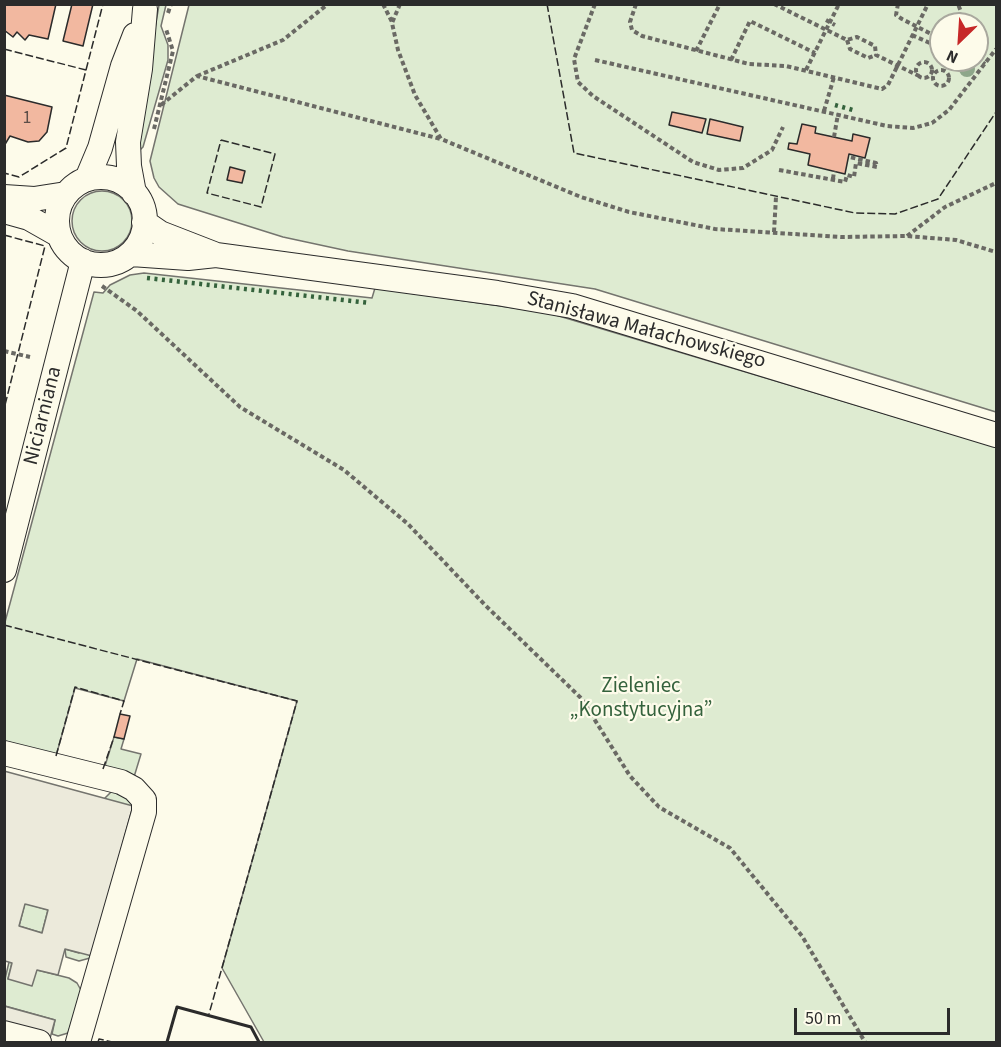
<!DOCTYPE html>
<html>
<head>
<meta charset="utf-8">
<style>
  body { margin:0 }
  #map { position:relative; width:1001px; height:1047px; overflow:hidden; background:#fdfbea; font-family:"Source Sans 3",sans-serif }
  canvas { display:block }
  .frame { position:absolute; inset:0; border:6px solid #2b2b2b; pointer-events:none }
  .north { position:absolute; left:929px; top:12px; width:60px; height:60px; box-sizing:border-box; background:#fdfbea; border:2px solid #a9a89e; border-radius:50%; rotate:205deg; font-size:16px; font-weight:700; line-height:24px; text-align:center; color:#2b2b2b }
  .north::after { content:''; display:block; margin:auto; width:21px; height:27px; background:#c62828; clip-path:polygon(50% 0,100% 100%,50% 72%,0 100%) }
  .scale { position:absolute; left:794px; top:1008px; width:156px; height:27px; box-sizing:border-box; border:3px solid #2b2b2b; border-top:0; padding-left:8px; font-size:18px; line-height:21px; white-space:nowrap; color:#2b2b2b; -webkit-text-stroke:4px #fdfbea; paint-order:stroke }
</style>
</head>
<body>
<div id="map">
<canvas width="1001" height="1047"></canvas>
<div class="frame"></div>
<div class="north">N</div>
<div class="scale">50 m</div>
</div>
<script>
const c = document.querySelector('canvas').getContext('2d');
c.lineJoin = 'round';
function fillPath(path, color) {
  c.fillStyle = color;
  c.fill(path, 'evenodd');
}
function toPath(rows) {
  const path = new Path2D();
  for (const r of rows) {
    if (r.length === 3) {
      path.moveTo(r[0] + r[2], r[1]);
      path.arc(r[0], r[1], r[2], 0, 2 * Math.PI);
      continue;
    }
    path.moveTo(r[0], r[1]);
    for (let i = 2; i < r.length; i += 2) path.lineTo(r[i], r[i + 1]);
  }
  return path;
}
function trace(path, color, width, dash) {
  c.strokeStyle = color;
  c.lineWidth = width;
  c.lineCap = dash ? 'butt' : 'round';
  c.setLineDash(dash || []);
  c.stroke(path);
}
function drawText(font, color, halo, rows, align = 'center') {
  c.font = font + ' "Source Sans 3",sans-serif';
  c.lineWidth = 4.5;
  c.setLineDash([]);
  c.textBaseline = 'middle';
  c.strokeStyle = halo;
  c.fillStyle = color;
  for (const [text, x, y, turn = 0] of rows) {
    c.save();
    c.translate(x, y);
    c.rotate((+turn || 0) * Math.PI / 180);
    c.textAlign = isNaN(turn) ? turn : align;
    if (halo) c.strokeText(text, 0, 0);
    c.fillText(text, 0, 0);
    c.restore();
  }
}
const green = toPath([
  [159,5,166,5,161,26,168,45,168,60,143,147,140,150,134,149,159,5],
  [189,5,996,5,996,412,595,289,348,251,283,237,178,204,159,187,154,178,150,161,189,5],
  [941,24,977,24,977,60,941,60,941,24],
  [102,221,30],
  [144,273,372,298,375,288,549,313,996,447,996,1042,264,1042,222,968,297,701,137,659,124,701,75,688,56,756,5,741,5,622,94,292,103,293,110,285,130,275,144,273],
  [114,737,124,739,121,749,141,754,134,777,104,769,114,737],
  [112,791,133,801,131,821,105,798,112,791],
  [25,903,48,910,42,933,19,926,25,903],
  [83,937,98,940,90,958,79,961,66,957,65,949,79,953,83,937],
  [9,962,12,963,8,979,37,970,69,978,77,983,82,992,68,1033,58,1036,52,1034,55,1020,5,1006,5,979,9,962]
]);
fillPath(green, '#deebd1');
trace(green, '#74746e', 1.5);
const parking = toPath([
  [4,771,133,806,92,956,65,949,58,975,37,970,32,986,8,979,12,963,5,961,4,771],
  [25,904,48,910,42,933,19,926,25,904],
  [4,1006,55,1020,49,1042,5,1042,4,1006]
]);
fillPath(parking, '#eceadb');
trace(parking, '#74746e', 1.5);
const building = toPath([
  [4,4,56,4,48,39,29,35,25,40,17,32,13,37,4,30,4,4],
  [72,4,93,4,83,46,63,41,72,4],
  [4,95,52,107,47,132,39,141,28,142,10,136,4,146,4,95],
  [672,112,706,119,702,133,669,125,672,112],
  [710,119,743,127,740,141,707,134,710,119],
  [802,124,816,127,815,133,852,141,853,134,870,138,865,158,849,154,845,174,808,165,810,154,788,149,789,143,797,144,802,124],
  [230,167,245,171,242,183,227,180,230,167],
  [120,714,130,716,124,739,114,737,120,714]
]);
fillPath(building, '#f2b8a0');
trace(building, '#2b2b2b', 1.5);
const minor = toPath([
  [101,221,44],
  [87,179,100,148,123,66,135,35],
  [134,193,129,166,128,142,140,69,145,9],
  [4,197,34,199,66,194],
  [4,211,29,218,59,235],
  [144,222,160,233,214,254],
  [131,254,188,258,216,255,497,293,572,306,996,435],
  [4,570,83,261],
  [4,753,121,782,134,789,144,800,144,812,78,1042],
  [4,1033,39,1042]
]);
trace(minor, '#2b2b2b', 26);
trace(toPath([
  [383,4,392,22],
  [400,4,392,23,398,50,415,95,441,139,581,197,629,212,715,229,841,237,907,236,956,240,996,252],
  [595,4,574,59,578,82,593,96,693,162,719,170,743,168,772,150,783,127],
  [636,4,630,22,632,30,642,36,749,64,786,66,882,89,888,85,928,4],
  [774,4,847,40,857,37,875,46,876,55,919,76],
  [898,4,896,15,902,19,941,39],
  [168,13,171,4],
  [826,20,835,25],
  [957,24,961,12,958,4],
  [912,35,941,48],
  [847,40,850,49,868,58,876,55],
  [696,51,720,4],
  [977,58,985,64],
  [595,60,887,126,913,128,932,123,949,110,996,49],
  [731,60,750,21,815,53],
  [924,70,8],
  [806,70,839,4],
  [941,78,8],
  [197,76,283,40,328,4],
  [161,105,197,76,441,139],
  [824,111,834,77],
  [154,129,173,51,166,29],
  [834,137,838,114],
  [779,170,845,182,847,175,854,177,856,163,877,167,876,163,849,157],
  [833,179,834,171],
  [774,232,776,197],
  [907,236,945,207,996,183],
  [102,286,137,311,240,407,344,470,408,524,485,605,581,698,630,776,659,807,730,848,802,936,865,1042],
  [4,351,30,357]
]), '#6a6964', 4, [4.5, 3]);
trace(minor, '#fdfbea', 24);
trace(toPath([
  [835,105,853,110],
  [147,278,370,303]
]), '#34623c', 4.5, [3, 4.5]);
trace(toPath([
  [547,4,574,153,855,213,895,214,938,199,996,112],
  [4,49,86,70,66,148,19,177,4,173],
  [86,70,103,4],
  [221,140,275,154,261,207,207,193,221,140],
  [4,235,45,246,4,409],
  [4,625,297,701,209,1014],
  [56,756,75,687,124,701,120,714],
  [103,769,114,737],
  [98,1042,99,1039,112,1042]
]), '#2b2b2b', 1.5, [8, 3]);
trace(toPath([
  [167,1042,177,1007,251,1027,259,1042]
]), '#2b2b2b', 3);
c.fillStyle = '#8ea78a';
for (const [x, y] of [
  [967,69]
]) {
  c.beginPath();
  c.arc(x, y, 8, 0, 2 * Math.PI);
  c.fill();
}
drawText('18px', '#5d4e48', null, [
  ["1",27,119]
]);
drawText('21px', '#2b2b2b', '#fdfbea', [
  ["Stanisława Małachowskiego",646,331,15],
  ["Niciarniana",44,416,-76]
]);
drawText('21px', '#34623c', '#fdfbea', [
  ["Zieleniec",641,687],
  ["„Konstytucyjna”",641,711]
]);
</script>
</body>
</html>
